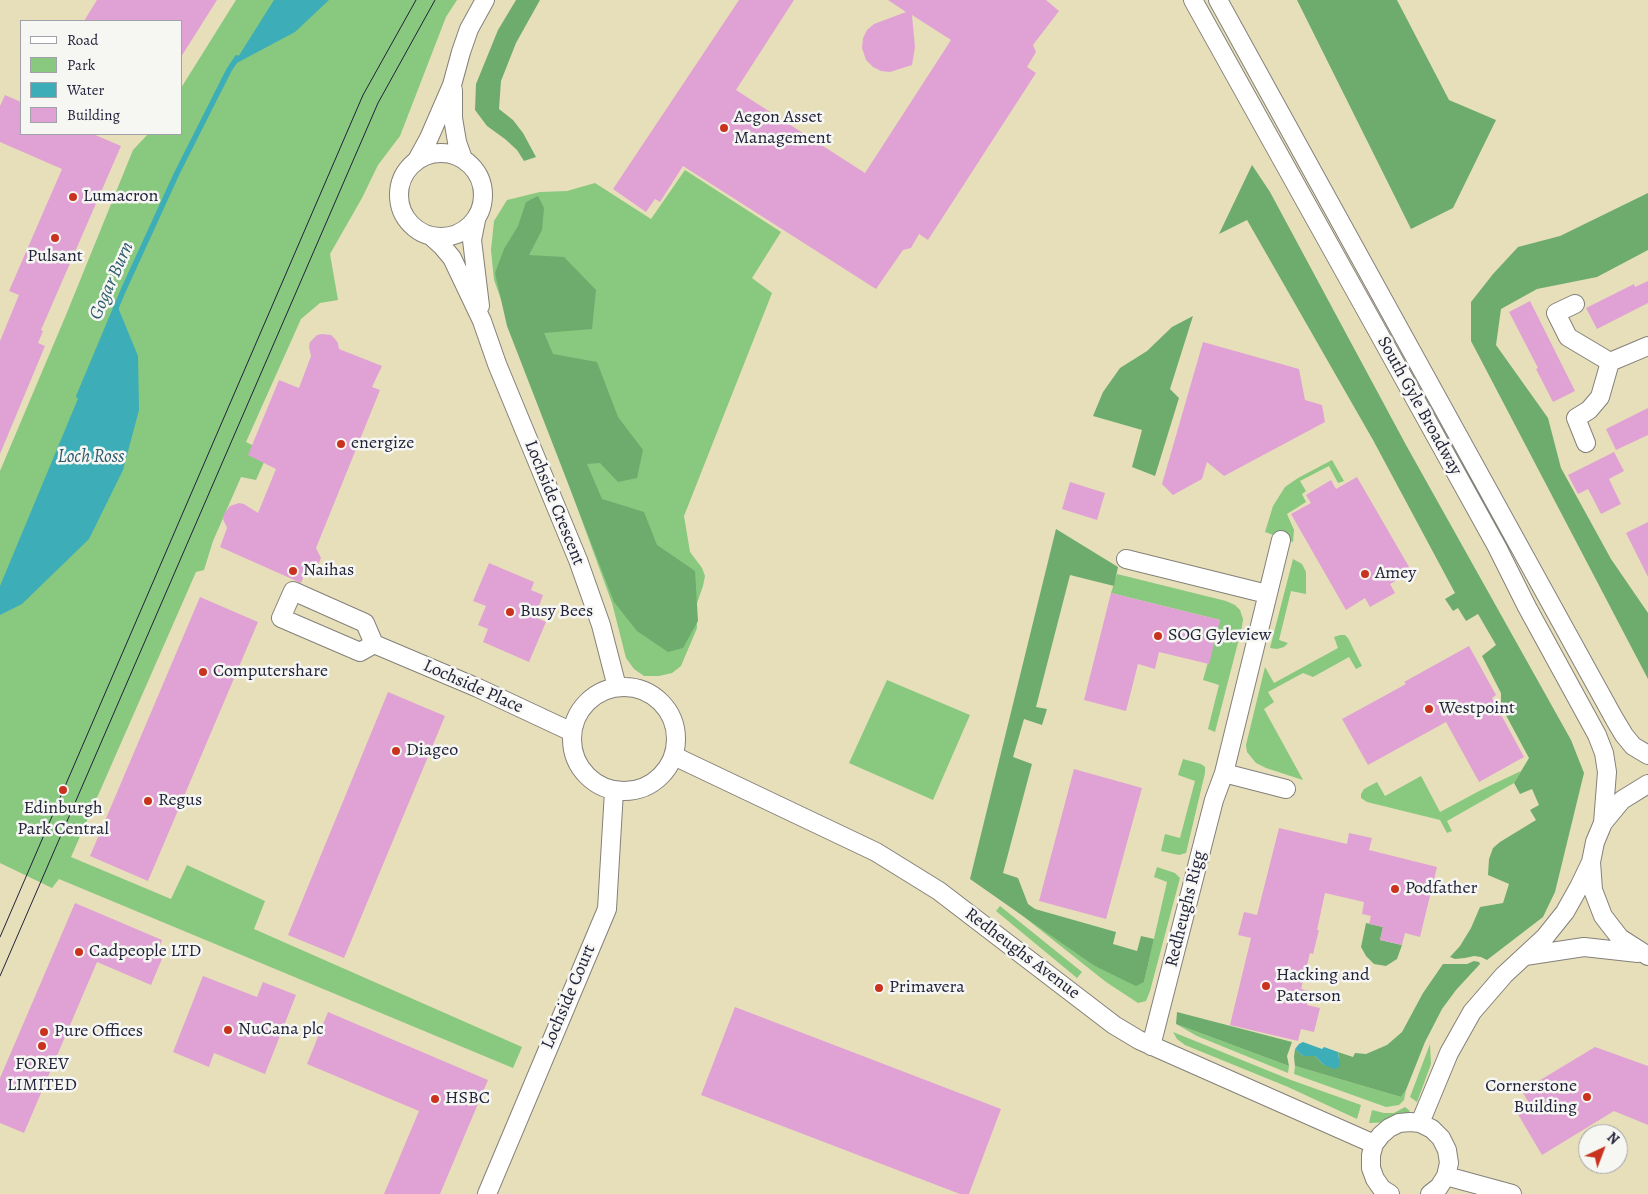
<!DOCTYPE html>
<html>
<head>
<meta charset="utf-8">
<style>
  body { margin:0 }
  #map { position:relative; width:1648px; height:1194px; overflow:hidden; background:#e7dfba; font-family:Alegreya,serif }
  canvas { display:block }
  .legend { position:absolute; left:20px; top:20px; width:162px; height:115px; box-sizing:border-box; background:#f6f6f2; border:1px solid #a1a1a9; margin:0; padding:6px 9px; list-style:none; font-size:15px; color:#22223b }
  .legend li { display:flex; align-items:center; gap:10px; height:25px }
  .legend b { width:25px; border:1px solid #a1a1a9 }
  .north { position:absolute; left:1578px; top:1124px; width:50px; height:50px; box-sizing:border-box; background:#f6f6f2; border:1px solid #a1a1a9; border-radius:50%; rotate:43deg; font-size:14px; font-weight:700; line-height:20px; text-align:center; color:#22223b }
  .north::after { content:''; display:block; margin:auto; width:18px; height:22px; background:#c8321e; clip-path:polygon(50% 0,100% 100%,50% 72%,0 100%) }
</style>
</head>
<body>
<div id="map">
<canvas width="1648" height="1194"></canvas>
<ul class="legend">
<li><b style="height:6px;background:#fff"></b>Road</li>
<li><b style="height:14px;background:#88c87f"></b>Park</li>
<li><b style="height:14px;background:#3dadb8"></b>Water</li>
<li><b style="height:14px;background:#e0a2d4"></b>Building</li>
</ul>
<div class="north">N</div>
</div>
<script>
const c = document.querySelector('canvas').getContext('2d');
c.lineJoin = 'round';
function fillPath(path, color) {
  c.fillStyle = color;
  c.fill(path, 'evenodd');
}
function toPath(rows) {
  const path = new Path2D();
  for (const r of rows) {
    if (r.length === 3) {
      path.moveTo(r[0] + r[2], r[1]);
      path.arc(r[0], r[1], r[2], 0, 2 * Math.PI);
      continue;
    }
    path.moveTo(r[0], r[1]);
    for (let i = 2; i < r.length; i += 2) path.lineTo(r[i], r[i + 1]);
  }
  return path;
}
function trace(path, color, width, dash) {
  c.strokeStyle = color;
  c.lineWidth = width;
  c.lineCap = dash ? 'butt' : 'round';
  c.setLineDash(dash || []);
  c.stroke(path);
}
function drawText(font, color, halo, rows, align = 'center') {
  c.font = font + ' Alegreya,serif';
  c.lineWidth = 5;
  c.setLineDash([]);
  c.textBaseline = 'middle';
  c.strokeStyle = halo;
  c.fillStyle = color;
  for (const [text, x, y, turn = 0] of rows) {
    c.save();
    c.translate(x, y);
    c.rotate((+turn || 0) * Math.PI / 180);
    c.textAlign = isNaN(turn) ? turn : align;
    if (halo) c.strokeText(text, 0, 0);
    c.fillText(text, 0, 0);
    c.restore();
  }
}
fillPath(toPath([
  [236,0,457,0,446,17,400,136,378,165,362,198,330,254,338,300,320,303,301,319,246,442,268,453,256,480,241,477,213,541,204,570,196,572,71,857,171,899,187,865,265,901,254,929,522,1047,513,1068,59,879,52,888,0,863,0,471,66,315,133,150,148,134,181,134,181,88],
  [685,170,781,232,752,278,772,293,684,516,690,552,702,568,705,576,703,586,696,606,697,628,681,666,672,673,659,676,644,676,634,669,626,658,612,603,494,280,491,250,494,221,507,200,540,192,567,191,595,183,651,219],
  [1332,460,1344,481,1338,483,1329,466,1300,481,1306,491,1302,494,1306,502,1287,514,1294,530,1293,542,1265,532,1273,506,1285,487,1298,478],
  [1293,559,1302,564,1306,572,1306,594,1291,591,1279,640,1288,643,1284,647,1277,649,1270,648],
  [1117,574,1226,601,1235,605,1240,610,1243,619,1242,627,1215,732,1208,729,1219,685,1203,680,1220,620,1111,593],
  [1340,635,1345,635,1348,638,1362,666,1356,669,1349,657,1313,677,1303,673,1268,692,1274,702,1264,709,1303,780,1266,768,1256,763,1247,752,1246,745,1265,667,1274,683,1338,648,1334,637],
  [887,680,970,715,933,800,849,763],
  [1183,759,1201,764,1205,767,1205,773,1186,853,1179,855,1161,851,1165,834,1180,838,1195,781,1178,775],
  [1521,771,1514,783,1447,821,1452,831,1447,833,1440,820,1367,802,1361,798,1361,794,1364,789,1377,782,1385,796,1421,776,1440,812,1483,789],
  [1157,867,1175,873,1180,878,1150,991,1146,1001,1138,1003,1106,982,1004,901,1093,965,1144,982,1167,882,1154,877],
  [1000,906,1082,972,1077,978,996,911],
  [1176,1024,1289,1066,1288,1073,1197,1036],
  [1173,1032,1291,1080,1361,1105,1357,1119,1288,1087,1185,1045,1177,1039],
  [1430,1044,1431,1064,1417,1102,1410,1097],
  [1295,1066,1401,1097,1406,1090,1404,1100,1399,1105,1386,1107,1294,1074],
  [1405,1107,1410,1111,1403,1117,1392,1122,1369,1123,1372,1110,1384,1113,1394,1113]
]), '#88c87f');
fillPath(toPath([
  [516,0,540,0,516,43,501,81,499,109,513,120,523,133,536,157,524,161,517,150,505,139,487,126,475,110,476,84,498,30],
  [1297,0,1397,0,1449,100,1496,120,1453,208,1411,229],
  [1252,165,1270,192,1406,445,1571,740,1584,773,1555,892,1543,917,1487,960,1481,957,1474,956,1465,958,1455,959,1450,957,1460,946,1471,928,1480,907,1503,903,1509,884,1488,875,1489,859,1493,848,1500,842,1536,820,1530,810,1539,805,1532,789,1520,794,1514,783,1529,758,1501,706,1501,693,1482,656,1496,645,1478,614,1466,621,1458,608,1453,611,1445,599,1455,593,1373,440,1247,220,1219,234],
  [1648,193,1648,250,1597,277,1537,289,1501,309,1496,345,1548,418,1561,468,1611,559,1648,613,1648,679,1471,341,1471,302,1493,274,1518,247,1560,236],
  [538,196,544,208,542,230,529,255,564,257,596,290,592,329,544,333,553,354,597,362,618,417,643,450,637,478,618,482,600,463,587,464,602,499,644,512,657,545,695,571,698,621,683,648,668,652,637,631,614,602,507,326,495,273,504,249,518,226,526,202],
  [1193,316,1170,389,1179,398,1155,476,1132,467,1142,430,1093,416,1103,392,1120,368,1147,351,1172,327],
  [1056,529,1118,567,1114,586,1070,575,1036,707,1047,709,1042,725,1024,719,1013,757,1032,764,1003,873,1018,878,1028,904,1035,909,1116,932,1113,944,1137,951,1141,936,1154,939,1144,982,1136,986,1093,965,970,879],
  [1366,923,1383,927,1380,940,1402,945,1397,959,1386,966,1374,964,1366,956,1361,947],
  [1474,961,1479,962,1480,964,1456,990,1442,1009,1425,1042,1406,1090,1401,1097,1295,1066,1294,1057,1295,1049,1303,1056,1315,1056,1324,1065,1339,1058,1338,1052,1353,1057,1355,1053,1366,1054,1387,1045,1402,1032,1423,993,1443,964,1467,964],
  [1177,1012,1292,1042,1287,1056,1289,1066,1176,1024]
]), '#6eac6e');
fillPath(toPath([
  [274,0,329,0,295,32,233,65],
  [117,305,138,356,139,410,123,470,89,539,22,604,0,615,0,586],
  [1303,1042,1322,1049,1324,1047,1338,1052,1340,1066,1335,1069,1324,1065,1315,1056,1303,1056,1295,1049,1299,1044]
]), '#3dadb8');
trace(toPath([
  [79,396,123,291,177,173,229,70,237,58]
]), '#3dadb8', 5.5);
fillPath(toPath([
  [97,0,217,0,181,57,181,21,84,21],
  [739,0,794,0,736,90,865,173,951,40,912,15,915,47,912,65,890,72,881,71,873,67,866,60,862,48,863,38,867,30,874,24,906,12,888,0,1046,0,1059,11,1033,45,1036,52,1027,67,1036,73,928,240,919,234,911,248,903,250,876,289,683,166,660,202,655,199,646,212,613,189],
  [5,95,21,102,21,134,93,134,121,146,41,330,43,331,38,343,45,346,0,454,0,341,19,295,9,291,62,169,0,142,0,106],
  [1648,281,1648,303,1597,329,1586,308,1634,284,1635,287],
  [1530,301,1575,391,1553,402,1536,369,1538,368,1509,312],
  [322,334,331,335,335,339,338,343,339,349,382,366,372,387,380,390,316,548,321,558,319,563,315,566,308,567,301,583,220,547,227,528,223,519,224,514,230,506,239,503,244,504,258,513,276,469,248,455,279,380,299,388,311,356,309,347,310,342,317,335],
  [1203,342,1299,369,1305,400,1322,405,1325,422,1224,476,1207,462,1202,479,1173,495,1162,484],
  [1648,408,1648,435,1616,450,1606,429],
  [1614,452,1624,471,1609,479,1621,504,1601,514,1588,489,1578,494,1568,475],
  [1357,477,1412,572,1390,584,1395,593,1370,607,1365,598,1346,610,1291,514,1311,503,1306,495,1331,480,1336,489],
  [1070,482,1105,493,1097,520,1062,509],
  [1648,522,1648,577,1626,533],
  [489,563,534,582,531,590,543,595,535,617,546,622,529,662,483,642,488,629,478,625,486,606,473,601],
  [1111,593,1220,620,1209,664,1159,652,1155,669,1138,664,1126,711,1084,700],
  [200,597,258,622,148,881,90,856],
  [1469,646,1496,695,1492,698,1524,757,1479,782,1446,722,1368,765,1342,719,1406,684,1404,682],
  [388,692,445,716,344,958,288,935],
  [1074,769,1142,788,1106,919,1039,901],
  [1279,828,1347,844,1349,833,1372,838,1369,850,1437,867,1420,937,1405,933,1402,945,1380,940,1383,927,1369,924,1371,916,1362,914,1364,902,1325,893,1317,930,1319,930,1313,954,1310,953,1301,989,1310,991,1307,1005,1320,1008,1314,1032,1301,1029,1298,1041,1230,1025,1251,938,1238,935,1244,912,1257,915],
  [75,903,162,940,155,956,162,959,151,985,97,962,24,1133,0,1123,0,1078],
  [203,976,257,997,263,982,296,995,265,1074,214,1053,209,1067,173,1052],
  [735,1007,1001,1109,969,1194,960,1194,701,1095],
  [328,1012,488,1080,440,1194,384,1194,419,1111,307,1064],
  [1595,1047,1648,1066,1648,1125,1614,1111,1542,1155,1516,1111,1529,1103,1522,1091]
]), '#e0a2d4');
const minor = toPath([
  [1193,0,1373,323,1497,547,1527,607,1597,735,1604,753,1607,772,1603,823],
  [1218,0,1615,720,1624,735,1633,746,1648,755],
  [453,90,453,118,457,142,463,159],
  [441,195,42],
  [417,160,429,138,452,85,461,52,469,29,485,0],
  [476,220,472,240,480,306],
  [431,236,442,246,452,258,482,321,497,364,578,560,601,625,617,687],
  [1575,304,1556,313,1568,337,1610,362],
  [1586,443,1576,418,1589,410,1600,397,1610,362,1648,346],
  [1126,559,1267,594],
  [374,644,365,623,293,591,281,618,360,652,374,644,478,688,572,732],
  [624,739,52],
  [674,756,876,852,939,891,1114,1025,1139,1040,1374,1144],
  [1224,773,1286,789],
  [1648,784,1622,800,1603,823,1595,842,1591,862,1593,890,1603,916,1620,938,1648,956],
  [1525,956,1584,947,1638,953],
  [1151,1046,1214,800,1224,773,1281,540],
  [1420,1123,1449,1053,1472,1012,1504,975,1545,937,1565,912,1579,887,1591,862],
  [1446,1176,1512,1194],
  [487,1194,607,909,614,791],
  [1390,1194,1382,1189,1375,1179,1371,1168,1371,1155,1374,1144,1381,1135,1389,1128,1399,1123,1410,1122,1420,1123,1432,1129,1441,1138,1447,1150,1449,1163,1446,1176,1439,1187,1430,1194]
]);
trace(minor, '#84807a', 20);
trace(minor, '#fff', 18);
trace(toPath([
  [0,937,363,95,416,0],
  [0,976,378,103,435,0]
]), '#22223b', 1);
for (const [x, y, r, color] of [
  [724,128,5,"#c8321e"],
  [73,197,5,"#c8321e"],
  [55,238,5,"#c8321e"],
  [341,444,5,"#c8321e"],
  [293,571,5,"#c8321e"],
  [1365,574,5,"#c8321e"],
  [510,612,5,"#c8321e"],
  [1158,636,5,"#c8321e"],
  [203,672,5,"#c8321e"],
  [1429,709,5,"#c8321e"],
  [396,751,5,"#c8321e"],
  [63,790,5,"#c8321e"],
  [148,801,5,"#c8321e"],
  [1395,889,5,"#c8321e"],
  [79,952,5,"#c8321e"],
  [1266,986,5,"#c8321e"],
  [879,988,5,"#c8321e"],
  [228,1030,5,"#c8321e"],
  [44,1032,5,"#c8321e"],
  [42,1046,5,"#c8321e"],
  [1587,1097,5,"#c8321e"],
  [435,1099,5,"#c8321e"]
]) {
  const dot = new Path2D();
  dot.arc(x, y, r, 0, 2 * Math.PI);
  c.fillStyle = color;
  c.fill(dot);
  trace(dot, '#f6f6f2', 2);
}
drawText('18px', '#22223b', '#f6f6f2', [
  ["Aegon Asset",734,118],
  ["Management",734,139],
  ["Lumacron",83,197],
  ["Pulsant",55,257,"center"],
  ["energize",351,444],
  ["Naihas",303,571],
  ["Amey",1375,574],
  ["Busy Bees",520,612],
  ["SOG Gyleview",1168,636],
  ["Computershare",213,672],
  ["Westpoint",1439,709],
  ["Diageo",406,751],
  ["Regus",158,801],
  ["Edinburgh",63,809,"center"],
  ["Park Central",63,830,"center"],
  ["Podfather",1405,889],
  ["Cadpeople LTD",89,952],
  ["Hacking and",1276,976],
  ["Paterson",1276,997],
  ["Primavera",889,988],
  ["NuCana plc",238,1030],
  ["Pure Offices",54,1032],
  ["FOREV",42,1065,"center"],
  ["LIMITED",42,1086,"center"],
  ["Cornerstone",1577,1087,"right"],
  ["Building",1577,1108,"right"],
  ["HSBC",445,1099]
], 'left');
drawText('18px', '#22223b', '#f6f6f2', [
  ["South Gyle Broadway",1419,406,61],
  ["Lochside Crescent",554,503,68],
  ["Lochside Place",473,687,24],
  ["Redheughs Rigg",1186,909,-76],
  ["Redheughs Avenue",1022,954,37],
  ["Lochside Court",569,997,-67]
]);
drawText('italic 19px', '#2d5a6d', '#f6f6f2', [
  ["Gogar Burn",112,281,-66],
  ["Loch Ross",91,457]
]);
</script>
</body>
</html>
